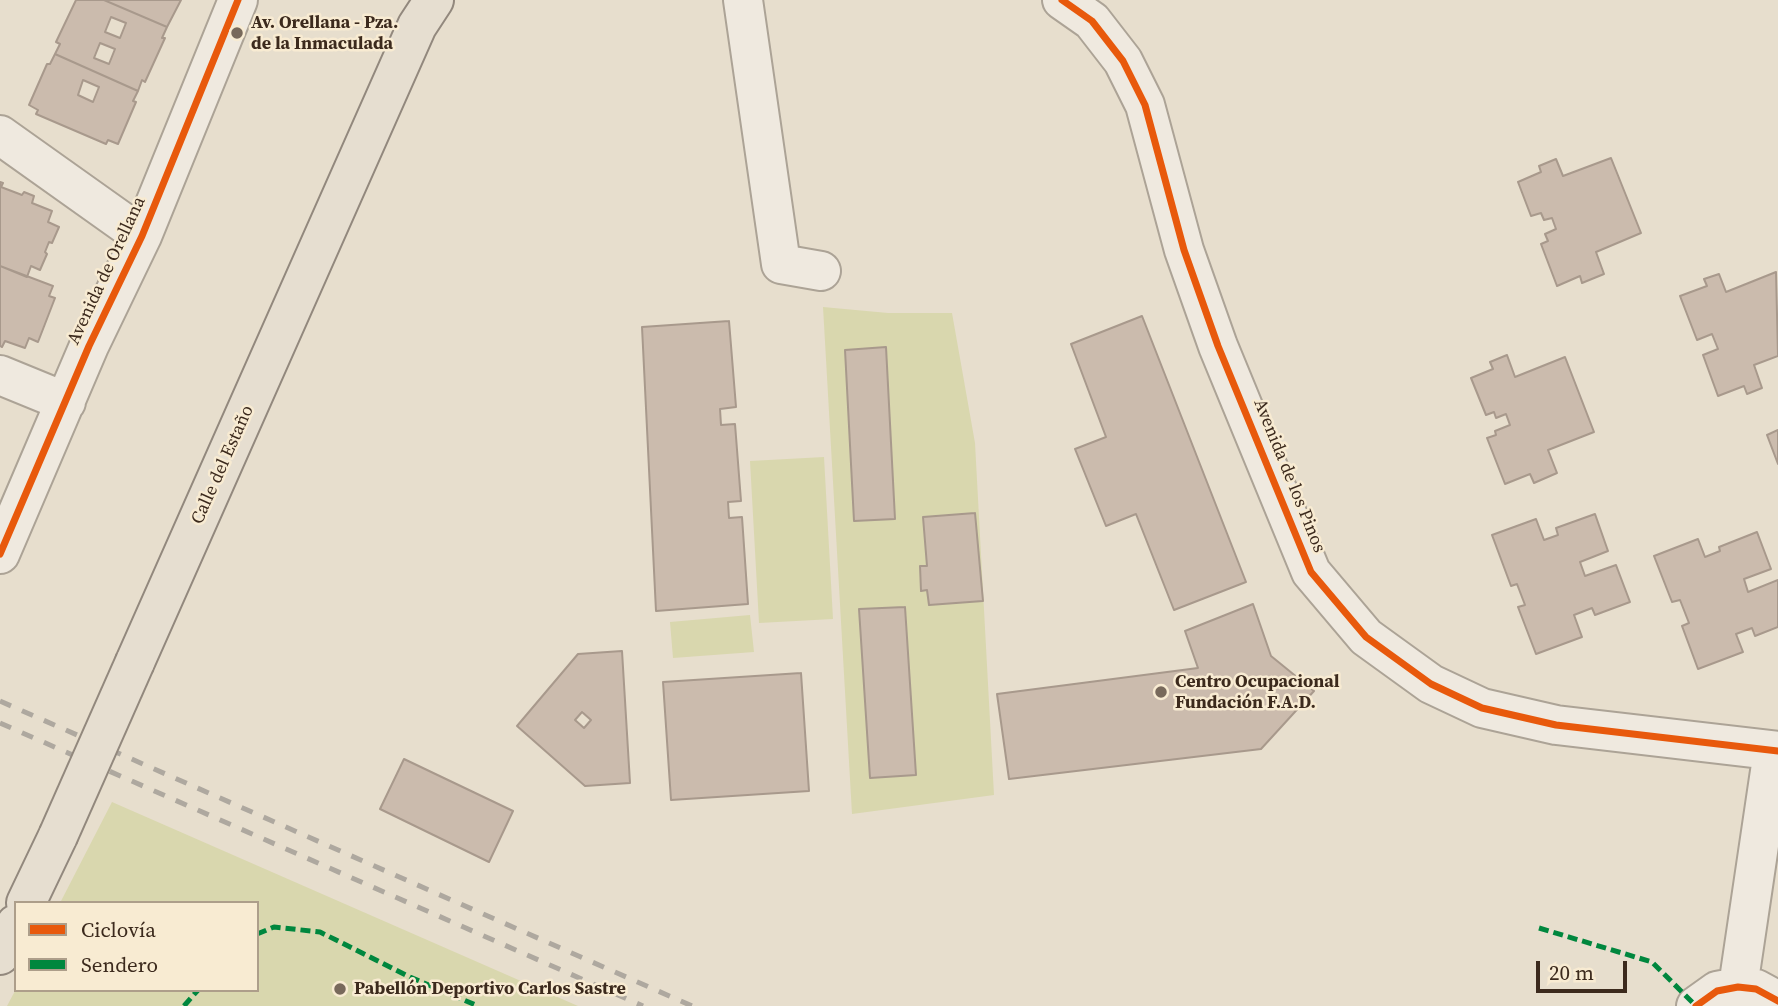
<!DOCTYPE html>
<html>
<head>
<meta charset="utf-8">
<style>
  body { margin:0 }
  #map { position:relative; width:1778px; height:1006px; overflow:hidden; background:#e7decd; font-family:"Source Serif 4",serif }
  canvas { display:block }
  .legend { position:absolute; left:14px; top:901px; width:245px; height:91px; box-sizing:border-box; background:#f8ebd2; border:2px solid #ad9e8a; margin:0; padding:9px 12px; list-style:none; font-size:21px; color:#3c2a1d }
  .legend li { display:flex; align-items:center; gap:14px; height:35px }
  .legend b { width:35px; border:2px solid #ad9e8a }
  .scale { position:absolute; left:1536px; top:961px; width:91px; height:32px; box-sizing:border-box; border:4px solid #3c2a1d; border-top:0; padding-left:9px; font-size:21px; line-height:24px; white-space:nowrap; color:#3c2a1d; -webkit-text-stroke:5px #f8ebd2; paint-order:stroke }
</style>
</head>
<body>
<div id="map">
<canvas width="1778" height="1006"></canvas>
<ul class="legend">
<li><b style="height:9px;background:#e8590c"></b>Ciclovía</li>
<li><b style="height:9px;background:#00873e"></b>Sendero</li>
</ul>
<div class="scale">20 m</div>
</div>
<script>
const c = document.querySelector('canvas').getContext('2d');
c.lineJoin = 'round';
function fillPath(path, color) {
  c.fillStyle = color;
  c.fill(path, 'evenodd');
}
function toPath(rows) {
  const path = new Path2D();
  for (const r of rows) {
    path.moveTo(r[0], r[1]);
    for (let i = 2; i < r.length; i += 2) path.lineTo(r[i], r[i + 1]);
  }
  return path;
}
function trace(path, color, width, dash) {
  c.strokeStyle = color;
  c.lineWidth = width;
  c.lineCap = dash ? 'butt' : 'round';
  c.setLineDash(dash || []);
  c.stroke(path);
}
function drawText(font, color, halo, rows, align = 'center') {
  c.font = font + ' "Source Serif 4",serif';
  c.lineWidth = 5;
  c.setLineDash([]);
  c.textBaseline = 'middle';
  c.strokeStyle = halo;
  c.fillStyle = color;
  for (const [text, x, y, turn = 0] of rows) {
    c.save();
    c.translate(x, y);
    c.rotate((+turn || 0) * Math.PI / 180);
    c.textAlign = isNaN(turn) ? turn : align;
    if (halo) c.strokeText(text, 0, 0);
    c.fillText(text, 0, 0);
    c.restore();
  }
}
fillPath(toPath([
  [823,307,888,313,952,313,975,443,994,795,852,814],
  [886,348,895,518,895,519,845,350],
  [975,513,983,601,929,605,927,590,921,590,920,567,927,566,923,517],
  [905,607,916,775,870,778,859,609],
  [824,457,833,619,759,623,750,461],
  [750,615,754,652,673,658,670,622],
  [112,802,578,1006,7,1006,16,989,257,990,257,903,60,903]
]), '#d9d7ae');
const building = toPath([
  [76,0,104,0,167,27,162,38,165,38,145,82,142,80,138,91,55,54,60,44,56,42,76,0],
  [111,17,126,23,120,38,105,32,111,17],
  [100,43,115,49,109,64,94,58,100,43],
  [104,0,181,0,167,27,104,0],
  [55,54,138,91,133,101,136,102,118,144,108,140,106,144,36,114,38,110,29,105,47,64,50,64,55,54],
  [83,80,99,87,93,102,78,95,83,80],
  [1611,158,1641,233,1596,252,1604,274,1582,283,1580,276,1557,286,1541,244,1548,241,1545,234,1556,229,1552,218,1544,220,1541,213,1531,216,1518,182,1541,172,1539,166,1556,159,1563,176,1611,158],
  [0,182,3,183,1,187,22,195,24,192,34,196,32,203,52,211,48,222,59,227,52,243,49,242,45,252,47,254,40,270,31,266,27,277,0,266,0,182],
  [0,266,53,286,49,296,55,298,38,342,29,338,25,348,5,341,2,347,0,346,0,266],
  [1776,272,1778,356,1754,365,1762,388,1747,394,1744,386,1718,396,1703,355,1718,349,1712,334,1697,340,1680,296,1707,286,1704,279,1719,274,1726,292,1776,272],
  [1142,316,1246,582,1174,610,1136,514,1106,526,1075,449,1106,437,1071,344,1142,316],
  [729,321,736,407,720,409,721,425,735,424,741,501,728,502,729,518,742,517,748,604,656,611,642,327,729,321],
  [886,347,895,519,854,521,845,350,886,347],
  [1507,355,1515,377,1565,357,1594,432,1548,450,1557,473,1534,483,1530,474,1505,484,1487,438,1496,435,1495,431,1510,425,1506,414,1496,418,1494,412,1486,415,1471,378,1493,369,1490,362,1507,355],
  [1778,430,1778,464,1767,435,1778,430],
  [975,513,983,601,929,605,927,590,921,591,920,566,927,566,923,517,975,513],
  [1595,514,1608,551,1580,562,1585,576,1616,565,1630,602,1595,615,1592,608,1574,615,1582,637,1536,654,1518,607,1525,605,1517,584,1511,586,1492,535,1536,519,1544,540,1558,535,1556,528,1595,514],
  [1757,532,1771,569,1744,579,1748,592,1778,580,1778,627,1755,636,1752,628,1736,634,1743,652,1698,669,1682,626,1689,623,1680,600,1672,602,1654,556,1698,539,1705,557,1720,551,1719,547,1757,532],
  [1253,604,1271,656,1314,691,1261,749,1009,779,997,694,1198,668,1185,631,1253,604],
  [905,607,916,775,870,778,859,609,905,607],
  [622,651,630,783,585,786,517,726,578,654,622,651],
  [582,712,591,720,584,728,575,720,582,712],
  [801,673,809,791,671,800,663,682,801,673],
  [404,759,513,811,489,862,380,809,404,759]
]);
fillPath(building, '#cbbbad');
trace(building, '#a8998c', 2);
const minor = toPath([
  [743,0,781,264,821,271],
  [1062,0,1092,21,1123,61,1145,105,1184,250,1218,346,1311,572,1366,637,1431,684,1482,708,1556,725,1778,751],
  [0,135,142,236],
  [0,375,66,402],
  [0,554,89,346,142,236,238,0],
  [1738,987,1773,751],
  [1696,1006,1717,991,1738,987,1756,989,1778,1001]
]);
const major = toPath([
  [135,662,417,26,434,0],
  [26,903,58,836],
  [0,955,16,924]
]);
trace(minor, '#aca396', 42);
trace(major, '#92887d', 42);
trace(minor, '#efe9df', 38);
trace(major, '#e6ded0', 38);
trace(toPath([
  [0,701,692,1006],
  [0,723,643,1006]
]), '#aea89f', 5, [12, 12]);
const majorBridge = toPath([
  [58,836,135,662]
]);
trace(majorBridge, '#92887d', 42, []);
trace(majorBridge, '#e6ded0', 38);
trace(toPath([
  [1539,928,1652,962,1696,1006],
  [257,934,274,927,320,932,410,977,478,1006],
  [184,1006,198,990]
]), '#00873e', 5, [10, 5]);
trace(toPath([
  [1062,0,1092,21,1123,61,1145,105,1184,250,1218,346,1311,572,1366,637,1431,684,1482,708,1556,725,1778,751],
  [0,554,89,346,142,236,238,0],
  [1696,1006,1717,991,1738,987,1756,989,1778,1001]
]), '#e8590c', 7);
for (const [x, y, r, color] of [
  [237,33,7,"#78695b"],
  [1161,692,7,"#78695b"],
  [340,989,7,"#78695b"]
]) {
  const dot = new Path2D();
  dot.arc(x, y, r, 0, 2 * Math.PI);
  c.fillStyle = color;
  c.fill(dot);
  trace(dot, '#f8ebd2', 2.5);
}
drawText('bold 18px', '#3c2a1d', '#f8ebd2', [
  ["Av. Orellana - Pza.",251,23],
  ["de la Inmaculada",251,44],
  ["Centro Ocupacional",1175,682],
  ["Fundación F.A.D.",1175,703],
  ["Pabellón Deportivo Carlos Sastre",354,989]
], 'left');
drawText('18px', '#3c2a1d', '#f8ebd2', [
  ["Avenida de Orellana",107,271,-65],
  ["Calle del Estaño",223,465,-66],
  ["Avenida de los Pinos",1289,476,68]
]);
</script>
</body>
</html>
